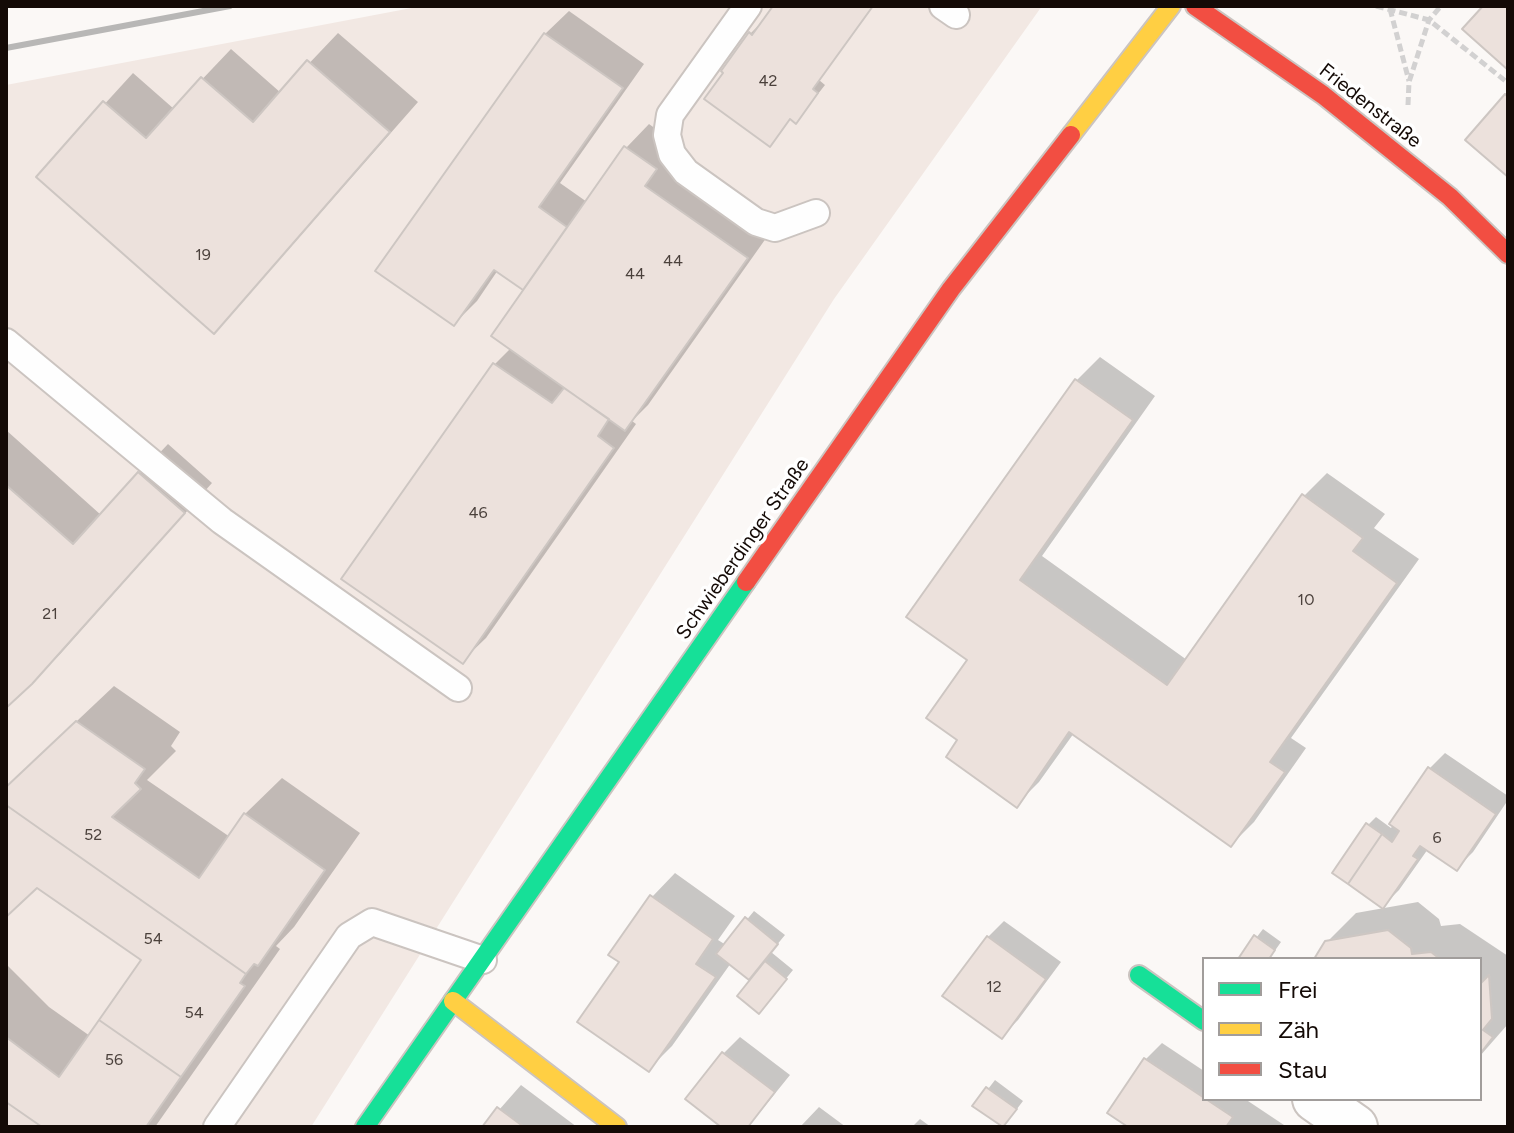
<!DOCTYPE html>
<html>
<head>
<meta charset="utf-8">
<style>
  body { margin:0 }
  #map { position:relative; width:1514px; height:1133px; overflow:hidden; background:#fbf8f6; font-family:Figtree,sans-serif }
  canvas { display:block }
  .frame { position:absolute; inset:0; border:8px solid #140a06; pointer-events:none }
  .legend { position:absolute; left:1202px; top:957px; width:280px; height:144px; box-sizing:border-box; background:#fff; border:2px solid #a19d9b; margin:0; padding:10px 14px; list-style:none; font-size:24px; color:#140a06 }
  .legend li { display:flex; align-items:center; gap:16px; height:40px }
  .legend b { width:40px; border:2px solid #a19d9b }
</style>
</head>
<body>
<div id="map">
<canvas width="1514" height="1133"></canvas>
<div class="frame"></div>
<ul class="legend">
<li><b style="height:10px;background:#16e098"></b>Frei</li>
<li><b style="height:10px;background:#ffcf43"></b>Zäh</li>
<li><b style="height:10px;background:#f24e42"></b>Stau</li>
</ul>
</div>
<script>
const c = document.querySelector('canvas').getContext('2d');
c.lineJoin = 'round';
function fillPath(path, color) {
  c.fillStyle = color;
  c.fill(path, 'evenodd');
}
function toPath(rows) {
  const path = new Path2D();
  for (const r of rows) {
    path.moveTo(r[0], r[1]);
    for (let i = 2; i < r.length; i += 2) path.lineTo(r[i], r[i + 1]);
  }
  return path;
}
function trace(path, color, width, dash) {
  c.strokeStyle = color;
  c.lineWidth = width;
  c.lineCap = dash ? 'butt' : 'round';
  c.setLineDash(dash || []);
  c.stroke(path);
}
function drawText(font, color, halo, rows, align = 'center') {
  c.font = font + ' Figtree,sans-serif';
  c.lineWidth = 7;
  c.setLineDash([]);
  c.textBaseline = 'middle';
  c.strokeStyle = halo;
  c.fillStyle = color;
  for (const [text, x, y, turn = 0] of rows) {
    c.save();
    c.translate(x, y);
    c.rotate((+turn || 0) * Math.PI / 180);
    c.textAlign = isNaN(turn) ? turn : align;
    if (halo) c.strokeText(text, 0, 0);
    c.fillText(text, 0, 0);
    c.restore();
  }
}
fillPath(toPath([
  [422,6,1042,6,834,299,311,1127,6,1127,6,85]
]), '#f2e8e3');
fillPath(toPath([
  [776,6,873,6,819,80,825,85,796,122,750,34,758,26,760,27],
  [569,11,644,64,560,183,587,202,626,148,649,124,678,145,667,162,769,234,648,405,632,421,636,424,486,638,462,661,344,578,495,364,511,348,526,290,498,270,477,301,454,324,378,271,545,34],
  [338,33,418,102,242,302,214,331,38,177,133,73,174,109,231,49,281,93],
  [1100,357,1155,396,1042,556,1187,660,1304,496,1327,473,1385,514,1374,528,1419,559,1291,738,1306,748,1254,822,1231,845,1074,733,1039,782,1016,805,960,739,970,659,1077,380],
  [6,430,101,515,168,444,212,483,61,653,6,706],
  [114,686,180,732,171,746,176,751,147,780,230,837,245,814,282,778,360,833,294,927,276,946,280,949,155,1127,6,1127,6,964,49,1007,90,1036,144,960,36,885,6,914,6,788],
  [1445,753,1508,796,1508,800,1473,852,1457,868,1428,849,1399,890,1383,906,1368,825,1376,817,1391,828,1429,769],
  [675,873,735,916,718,940,726,945,754,911,785,935,771,952,793,970,766,1003,752,980,731,963,672,1046,649,1069,622,962,652,897],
  [1418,902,1439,919,1441,926,1460,924,1508,956,1508,1024,1480,1056,1480,959,1316,959,1327,942,1356,913],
  [1004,921,1061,962,1018,1020,1002,1036,988,937],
  [1263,929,1281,942,1269,959,1240,959],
  [740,1037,790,1075,748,1127,725,1127,688,1099,724,1053],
  [1162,1043,1204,1071,1204,1099,1245,1099,1287,1127,1131,1127,1109,1112,1146,1059],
  [995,1080,1023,1101,1010,1118,975,1106],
  [521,1085,577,1127,484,1127],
  [819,1107,846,1127,800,1127],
  [920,1119,931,1127,912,1127]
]), '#0003');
const building = toPath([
  [773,6,873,6,813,89,818,93,796,124,790,119,770,147,704,99,723,73,721,71,749,32,752,35,773,6],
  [1483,6,1508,6,1508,70,1462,29,1483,6],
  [544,33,623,88,539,207,567,227,523,290,494,270,454,326,375,271,544,33],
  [307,60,390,132,214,334,36,177,103,101,146,138,201,77,253,122,307,60],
  [1505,94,1508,97,1508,177,1465,140,1505,94],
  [624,146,657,169,645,186,748,258,625,431,491,336,624,146],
  [493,363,552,403,564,388,609,419,598,436,614,448,463,664,341,579,493,363],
  [1075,379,1133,420,1020,580,1167,685,1302,494,1363,538,1353,551,1397,583,1270,762,1285,772,1231,847,1069,732,1017,808,946,757,957,740,926,718,967,660,906,617,1075,379],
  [138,472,185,513,32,684,6,708,6,485,73,544,138,472],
  [76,721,145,769,135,783,141,789,112,817,199,878,244,813,325,870,258,966,254,964,246,974,6,805,6,787,76,721],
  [1428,767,1496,814,1457,871,1420,846,1413,856,1418,859,1383,909,1348,884,1382,834,1392,842,1399,831,1389,824,1428,767],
  [6,805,246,974,240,983,245,986,181,1077,99,1020,141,960,37,888,6,917,6,805],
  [1366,823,1382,834,1348,884,1332,873,1366,823],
  [650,895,713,939,696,964,716,977,649,1072,577,1022,619,962,608,955,650,895],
  [745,917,778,944,749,980,716,954,745,917],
  [1388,930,1411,948,1412,954,1431,952,1440,959,1314,959,1325,941,1388,930],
  [1254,935,1275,950,1269,959,1238,959,1254,935],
  [987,936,1046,979,1002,1039,942,996,987,936],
  [765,961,787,979,759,1014,737,996,765,961],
  [1489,975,1492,1019,1483,1030,1493,1037,1480,1054,1480,984,1489,975],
  [99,1020,181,1077,146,1127,42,1127,6,1102,6,1037,59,1077,99,1020],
  [722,1052,775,1092,748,1127,721,1127,685,1099,722,1052],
  [1144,1058,1233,1117,1226,1127,1128,1127,1107,1113,1144,1058],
  [986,1087,1017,1109,1003,1127,972,1106,986,1087],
  [6,1102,42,1127,6,1127,6,1102],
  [497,1107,524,1127,482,1127,497,1107]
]);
fillPath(building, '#ece1dc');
trace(building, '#cdc6c2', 2);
const lane = toPath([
  [748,6,670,115,667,135,672,154,686,172,756,222,775,228,816,213],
  [943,6,956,15],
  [6,342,222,521,458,688],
  [217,1127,349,936,372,922,483,960]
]);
const street = toPath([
  [1315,1099,1355,1127]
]);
const fast = toPath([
  [1139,975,1204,1021],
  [365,1127,746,582]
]);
const slow = toPath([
  [1071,135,1171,6],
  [453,1001,617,1127]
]);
const jam = toPath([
  [1195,6,1323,95,1450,197,1508,254],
  [746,582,951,289,1071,135]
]);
trace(lane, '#cbc4c0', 30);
trace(street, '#cbc4c0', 48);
trace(fast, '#cbc4c0', 22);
trace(slow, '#cbc4c0', 22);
trace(jam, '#cbc4c0', 22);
trace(toPath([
  [1376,6,1429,20,1508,83],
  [1390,9,1409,81],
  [1408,105,1409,82,1429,20,1441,6]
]), '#d2d1d1', 5, [8, 4]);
trace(lane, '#fefefe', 26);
trace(street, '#fefefe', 44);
trace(fast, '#16e098', 18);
trace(slow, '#ffcf43', 18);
trace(jam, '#f24e42', 18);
trace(toPath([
  [6,48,230,6]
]), '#b8b7b6', 6);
drawText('16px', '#4b413c', null, [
  ["42",768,81],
  ["19",203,255],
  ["44",673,261],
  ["44",635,274],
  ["46",478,513],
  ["10",1306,600],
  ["21",50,614],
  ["52",93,835],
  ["6",1437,838],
  ["54",153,939],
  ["12",994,987],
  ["54",194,1013],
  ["56",114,1060]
]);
drawText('20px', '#140a06', '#fff', [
  ["Friedenstraße",1370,106,38],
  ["Schwieberdinger Straße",743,549,-55]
]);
</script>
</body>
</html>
